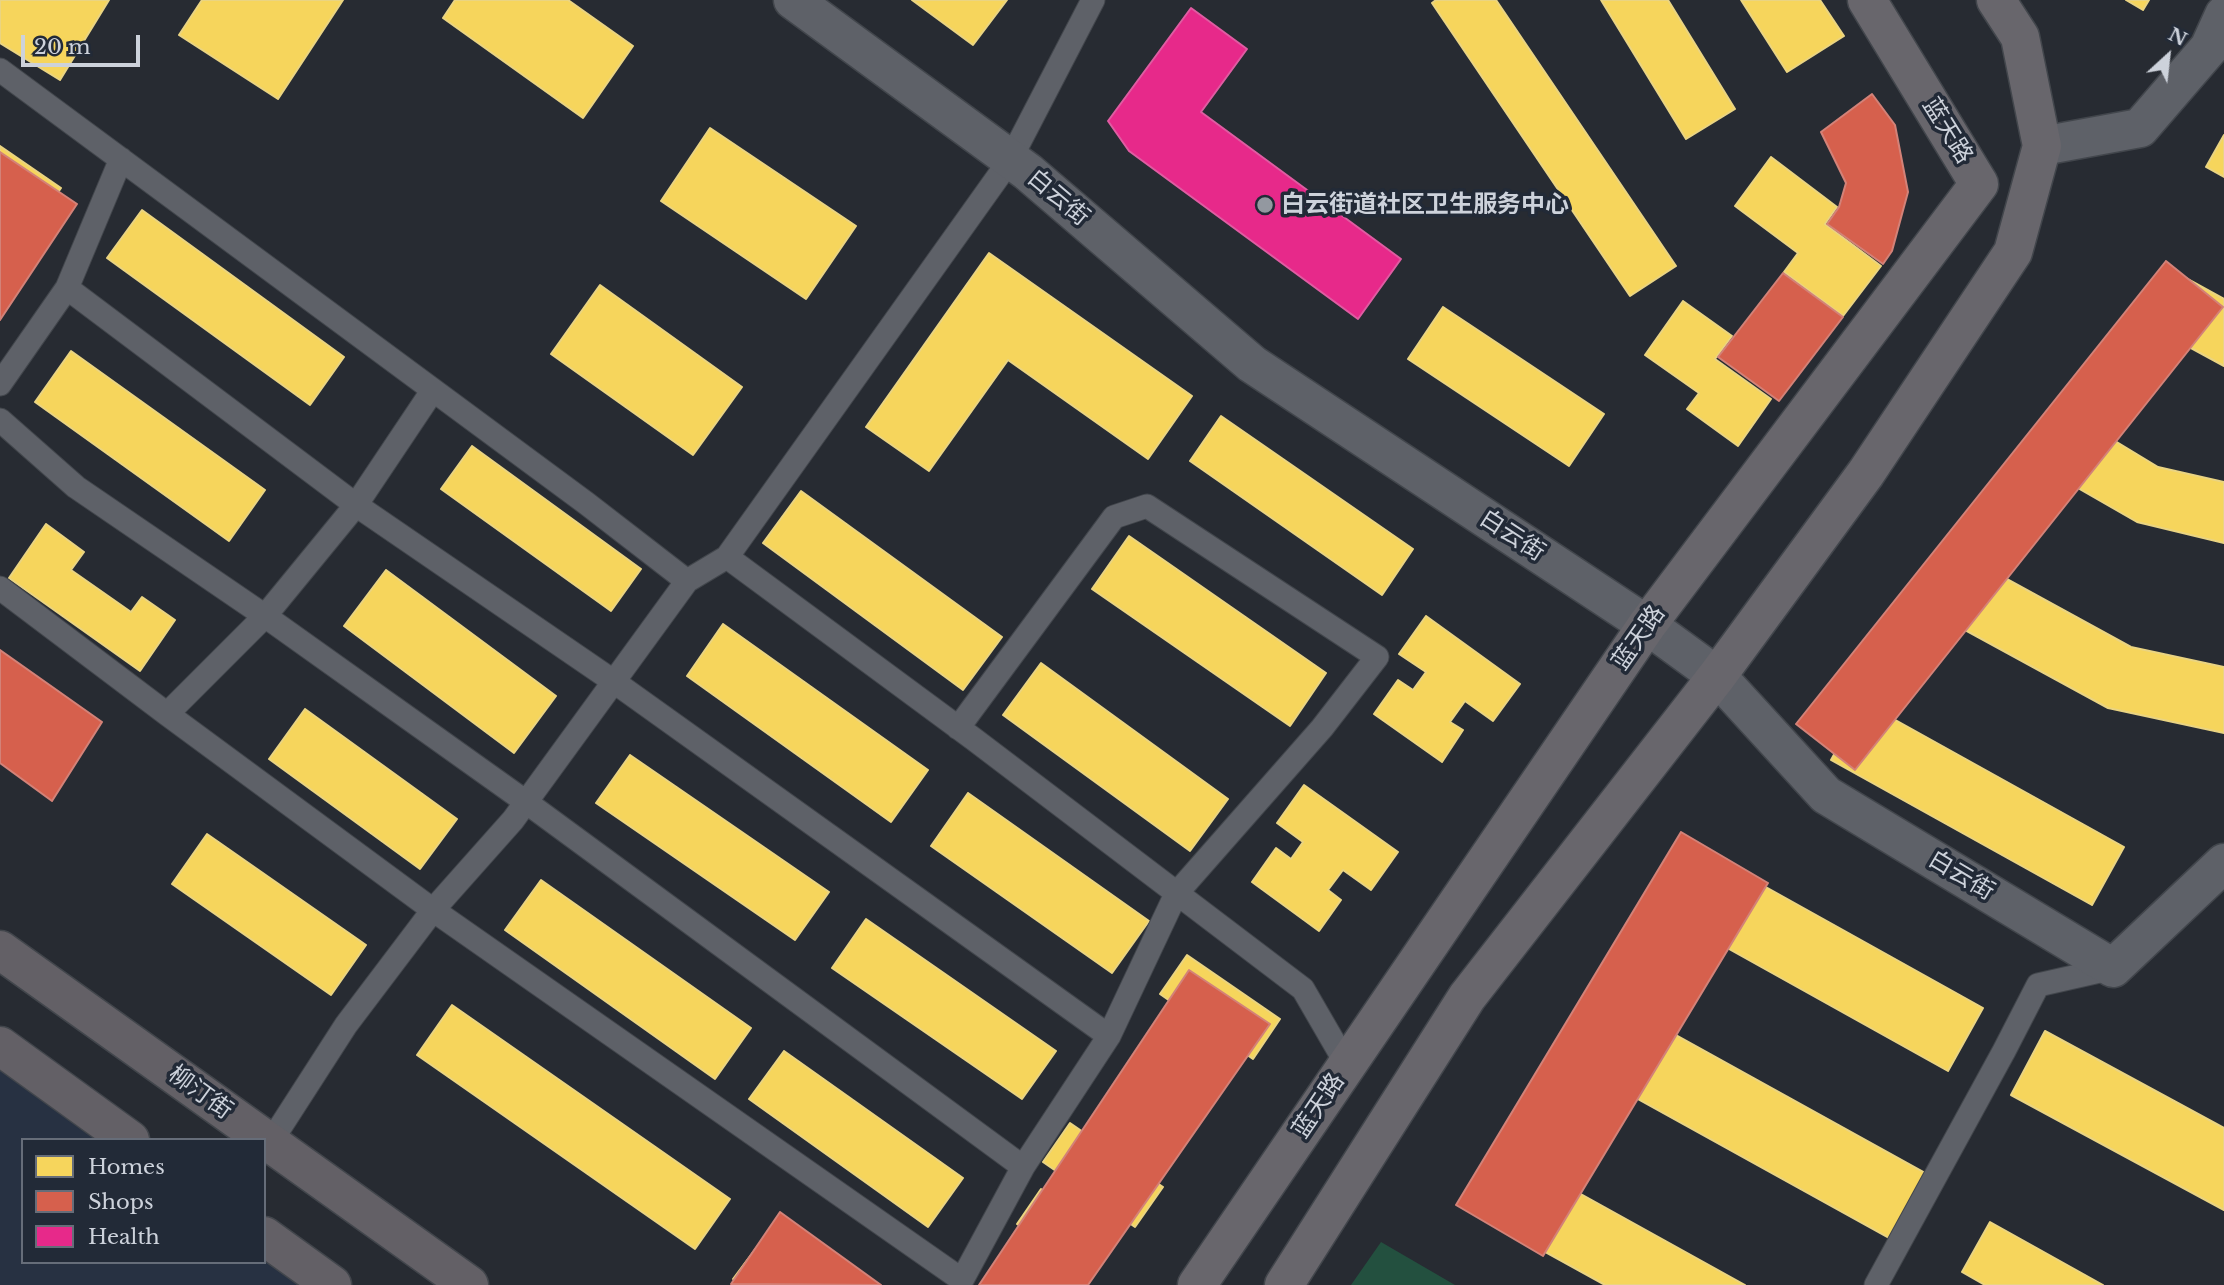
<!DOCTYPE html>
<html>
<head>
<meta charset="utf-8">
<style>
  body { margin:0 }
  #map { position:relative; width:2224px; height:1285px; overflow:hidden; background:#272b32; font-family:"Libre Baskerville",serif }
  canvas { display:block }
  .legend { position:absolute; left:21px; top:1138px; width:245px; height:126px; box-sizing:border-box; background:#222a37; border:2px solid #666d79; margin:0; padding:9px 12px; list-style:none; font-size:21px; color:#cdd2db }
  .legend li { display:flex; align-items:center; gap:14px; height:35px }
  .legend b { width:35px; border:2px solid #666d79 }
  .north { position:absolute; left:2133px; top:21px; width:70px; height:70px; -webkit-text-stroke:5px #222a37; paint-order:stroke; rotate:27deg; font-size:19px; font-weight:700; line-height:28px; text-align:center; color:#cdd2db }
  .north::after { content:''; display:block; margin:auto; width:24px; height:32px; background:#cdd2db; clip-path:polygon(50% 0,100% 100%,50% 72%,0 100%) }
  .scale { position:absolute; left:21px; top:35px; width:119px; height:32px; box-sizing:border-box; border:4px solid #cdd2db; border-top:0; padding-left:9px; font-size:21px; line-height:24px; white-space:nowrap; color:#cdd2db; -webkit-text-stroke:5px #222a37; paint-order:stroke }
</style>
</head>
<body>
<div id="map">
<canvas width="2224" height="1285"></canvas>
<ul class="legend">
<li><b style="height:19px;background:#f6d55c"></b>Homes</li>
<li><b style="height:19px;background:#d6604d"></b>Shops</li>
<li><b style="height:19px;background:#e7298a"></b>Health</li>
</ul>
<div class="north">N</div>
<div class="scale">20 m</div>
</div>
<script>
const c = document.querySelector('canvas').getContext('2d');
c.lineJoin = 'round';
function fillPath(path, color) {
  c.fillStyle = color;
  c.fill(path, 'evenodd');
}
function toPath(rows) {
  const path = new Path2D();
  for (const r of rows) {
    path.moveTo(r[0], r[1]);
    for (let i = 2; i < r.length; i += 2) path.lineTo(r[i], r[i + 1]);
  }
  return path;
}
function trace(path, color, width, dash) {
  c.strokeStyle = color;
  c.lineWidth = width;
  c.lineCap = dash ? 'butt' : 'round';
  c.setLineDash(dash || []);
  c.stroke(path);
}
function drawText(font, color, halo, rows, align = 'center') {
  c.font = font + ' "Libre Baskerville","Noto Sans SC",serif';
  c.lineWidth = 7;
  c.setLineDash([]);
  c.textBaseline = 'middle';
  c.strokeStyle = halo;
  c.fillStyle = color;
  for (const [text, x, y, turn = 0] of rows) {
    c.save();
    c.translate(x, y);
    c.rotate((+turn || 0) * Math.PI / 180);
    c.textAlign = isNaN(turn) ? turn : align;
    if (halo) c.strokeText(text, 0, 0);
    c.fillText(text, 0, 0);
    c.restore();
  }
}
fillPath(toPath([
  [0,1061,109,1140,23,1140,23,1262,264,1262,264,1252,310,1285,0,1285]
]), '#273142');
fillPath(toPath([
  [1381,1242,1455,1285,1351,1285]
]), '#23503f');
const homes = toPath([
  [0,0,109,0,60,80,0,43,0,0],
  [202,0,343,0,278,99,179,35,202,0],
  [455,0,568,0,633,46,583,118,443,18,455,0],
  [912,0,1007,0,973,45,912,0],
  [1436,0,1496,0,1676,266,1630,296,1432,3,1436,0],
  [1601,0,1668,0,1735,109,1686,139,1601,0],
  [1741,0,1820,0,1844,36,1787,72,1741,0],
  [2126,0,2149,0,2143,10,2126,0],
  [710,128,856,226,806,299,661,201,710,128],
  [2224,135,2224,177,2206,167,2224,135],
  [0,146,61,188,39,220,16,205,8,215,20,223,0,252,0,146],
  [1771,157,1837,207,1825,224,1881,266,1843,316,1784,272,1798,253,1735,206,1771,157],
  [142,210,344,357,310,405,107,258,142,210],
  [989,253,1192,396,1148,459,1008,360,929,471,866,427,989,253],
  [2173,271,2224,299,2224,366,2145,323,2173,271],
  [600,285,742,387,693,455,551,354,600,285],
  [1683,301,1732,336,1715,359,1771,399,1738,446,1687,409,1699,393,1645,355,1683,301],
  [1443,307,1604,414,1569,466,1408,359,1443,307],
  [71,351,265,490,229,541,35,402,71,351],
  [2059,407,2158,467,2224,482,2224,543,2137,522,2029,460,2059,407],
  [1221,416,1413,549,1382,595,1190,461,1221,416],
  [472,446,641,569,611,611,441,489,472,446],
  [801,491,1002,637,963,690,763,543,801,491],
  [46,524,84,552,71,570,131,612,142,597,175,620,140,671,9,578,46,524],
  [1129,536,1326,673,1290,726,1092,589,1129,536],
  [1952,549,2131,647,2224,667,2224,733,2108,708,1921,606,1952,549],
  [386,570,556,696,514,753,344,626,386,570],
  [1426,616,1520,684,1493,721,1465,701,1450,722,1463,730,1442,762,1374,714,1398,680,1413,690,1426,672,1399,654,1426,616],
  [723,624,928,770,891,822,687,676,723,624],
  [1041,663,1228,799,1190,851,1003,715,1041,663],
  [0,687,84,745,51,792,0,756,0,687],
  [1863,702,2124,847,2092,905,1831,760,1863,702],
  [305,709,457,819,420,869,269,759,305,709],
  [630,755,829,892,795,940,596,803,630,755],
  [1304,785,1398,852,1371,890,1343,870,1328,890,1341,900,1319,931,1252,882,1276,848,1291,859,1303,842,1277,823,1304,785],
  [968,793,1149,921,1112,973,931,846,968,793],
  [207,834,366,945,331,995,172,884,207,834],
  [1685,842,1983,1008,1948,1071,1650,905,1685,842],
  [541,880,751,1028,715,1079,505,930,541,880],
  [866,919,1056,1051,1022,1099,832,968,866,919],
  [1187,955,1280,1019,1253,1059,1224,1039,1209,1061,1223,1070,1201,1102,1134,1056,1158,1021,1173,1032,1187,1013,1160,994,1187,955],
  [1591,988,1929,1175,1893,1240,1555,1053,1591,988],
  [452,1005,730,1199,695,1249,417,1055,452,1005],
  [2045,1031,2224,1128,2224,1210,2011,1095,2045,1031],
  [784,1051,963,1178,928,1227,749,1099,784,1051],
  [1070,1123,1163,1187,1135,1227,1106,1207,1091,1228,1106,1239,1084,1270,1017,1224,1041,1189,1056,1200,1069,1180,1043,1162,1070,1123],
  [1496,1147,1745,1285,1605,1285,1462,1206,1496,1147],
  [1990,1222,2103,1285,1985,1285,1962,1272,1990,1222],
  [768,1232,841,1285,742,1285,733,1279,768,1232]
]);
fillPath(homes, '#f6d55c');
trace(homes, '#ead482', 2);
const shops = toPath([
  [1872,94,1895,125,1908,192,1892,251,1883,264,1827,224,1839,207,1846,183,1821,132,1872,94],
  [0,152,77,204,0,320,0,152],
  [2166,261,2223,307,1855,770,1796,724,2166,261],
  [1783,273,1843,317,1779,401,1718,357,1783,273],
  [0,650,102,722,52,801,0,763,0,650],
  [1681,832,1768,883,1543,1256,1456,1205,1681,832],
  [1189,970,1270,1024,1088,1285,979,1285,1189,970],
  [780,1212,881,1285,731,1284,780,1212]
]);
fillPath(shops, '#d6604d');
trace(shops, '#d38278', 2);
const health = toPath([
  [1191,8,1247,49,1201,112,1401,259,1358,319,1129,151,1108,121,1191,8]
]);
fillPath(health, '#e7298a');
trace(health, '#df5ca2', 2);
const lane = toPath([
  [0,70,586,503,687,581],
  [67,288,356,505,613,681,1109,1036],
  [0,384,67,288,121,159],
  [0,420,76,487,265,616,526,802,1023,1167],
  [727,557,975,740,1303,989,1347,1065],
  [0,588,167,714,433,910,962,1280,1023,1167,1109,1036,1176,894,1322,728,1377,657,1147,506,1114,517,958,728],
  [167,714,265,616,356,505,433,390],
  [270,1143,346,1025,433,910,513,820,687,581,727,557,1010,160,1093,0],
  [1876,1285,2004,1051,2038,985,2113,968]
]);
const street = toPath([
  [793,0,1028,172,1252,364,1647,625,1717,676,1826,795,2113,968,2224,863],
  [2042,146,2140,128,2209,48,2224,15]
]);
const secondary = toPath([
  [1197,1285,1647,625,1979,184,1867,0],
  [1284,1285,1467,997,1717,676,1866,473,2013,252,2042,146,2020,37,1996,0]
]);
const primary = toPath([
  [0,950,469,1285],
  [0,1046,130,1140],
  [264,1236,332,1285]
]);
trace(lane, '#42464c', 25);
trace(street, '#42464c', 41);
trace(secondary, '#42464c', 41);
trace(primary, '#42464c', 41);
trace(lane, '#5e6168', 23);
trace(street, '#5e6168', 38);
trace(secondary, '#68666c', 38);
trace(primary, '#636066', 38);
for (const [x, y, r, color] of [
  [1265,205,9,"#9398a0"]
]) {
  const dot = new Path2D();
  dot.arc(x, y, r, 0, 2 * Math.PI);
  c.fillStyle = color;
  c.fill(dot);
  trace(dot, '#222a37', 2.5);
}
drawText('24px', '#cdd2db', '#222a37', [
  ["蓝天路",1947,131,58],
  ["白云街",1058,198,40],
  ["白云街",1512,536,33],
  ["蓝天路",1639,638,-55],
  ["白云街",1961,876,31],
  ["柳汀街",200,1093,36],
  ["蓝天路",1319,1106,-56]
]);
drawText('bold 24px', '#cdd2db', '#222a37', [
  ["白云街道社区卫生服务中心",1281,205]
], 'left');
</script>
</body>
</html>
